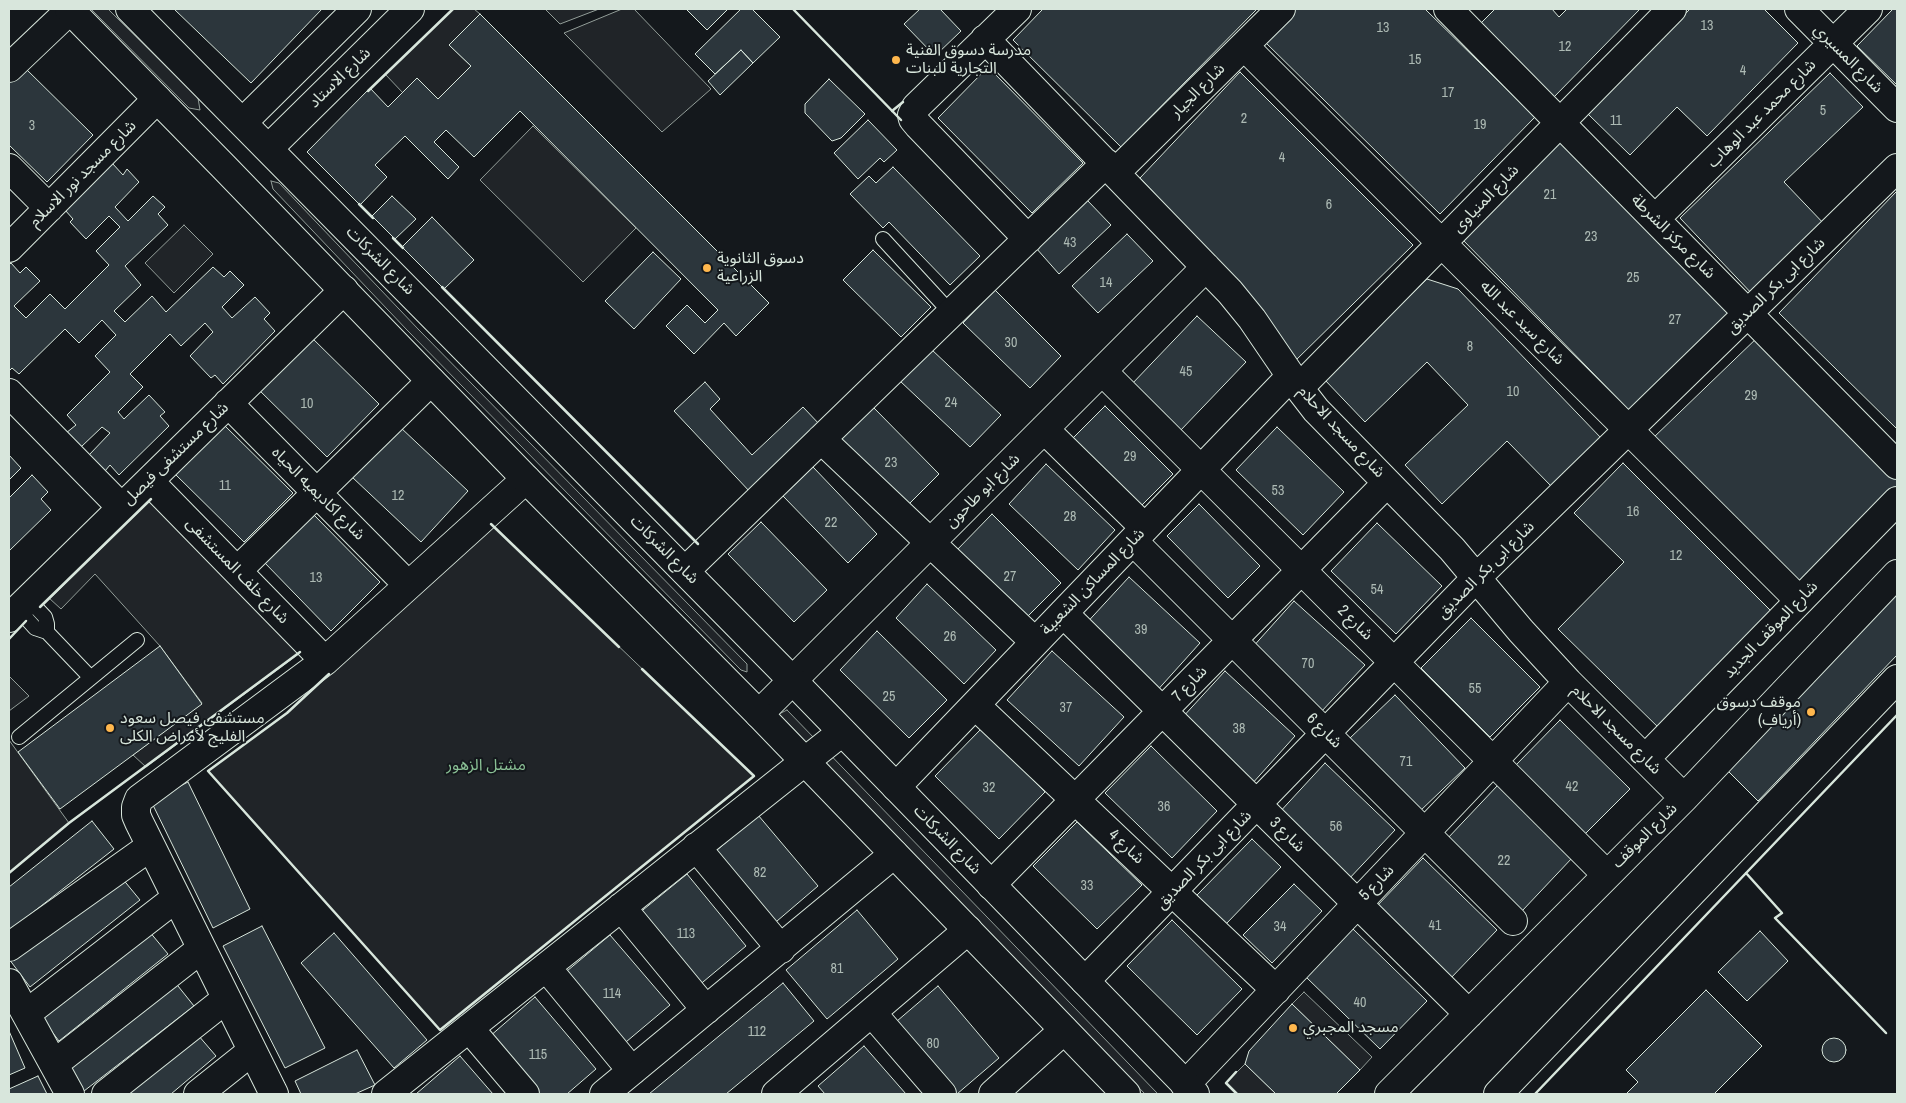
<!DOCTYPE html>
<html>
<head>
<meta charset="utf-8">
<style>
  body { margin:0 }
  #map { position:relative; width:1906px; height:1103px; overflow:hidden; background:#14181c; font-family:"Archivo Narrow",sans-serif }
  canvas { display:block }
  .frame { position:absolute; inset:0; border:10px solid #d8e6dc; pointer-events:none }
</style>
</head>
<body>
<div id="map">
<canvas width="1906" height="1103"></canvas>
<div class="frame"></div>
</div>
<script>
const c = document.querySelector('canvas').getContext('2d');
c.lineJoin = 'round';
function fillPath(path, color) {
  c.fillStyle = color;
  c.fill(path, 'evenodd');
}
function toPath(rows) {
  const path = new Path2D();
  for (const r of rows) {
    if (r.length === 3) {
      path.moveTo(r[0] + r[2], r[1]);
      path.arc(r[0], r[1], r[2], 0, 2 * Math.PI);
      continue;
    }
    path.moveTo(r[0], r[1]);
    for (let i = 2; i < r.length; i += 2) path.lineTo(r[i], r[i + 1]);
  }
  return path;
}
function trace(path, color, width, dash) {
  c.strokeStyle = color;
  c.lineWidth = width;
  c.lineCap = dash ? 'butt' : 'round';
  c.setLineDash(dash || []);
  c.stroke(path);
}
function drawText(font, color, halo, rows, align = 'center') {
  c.font = font + ' "Archivo Narrow","Noto Sans Arabic",sans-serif';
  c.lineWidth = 4;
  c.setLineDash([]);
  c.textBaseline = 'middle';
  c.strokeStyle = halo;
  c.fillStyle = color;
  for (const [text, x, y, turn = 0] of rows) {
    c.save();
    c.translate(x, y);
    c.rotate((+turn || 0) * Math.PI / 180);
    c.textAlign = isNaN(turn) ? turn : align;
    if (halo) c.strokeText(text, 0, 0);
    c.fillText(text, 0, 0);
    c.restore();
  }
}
const green = toPath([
  [91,9,108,9,198,98,200,110,189,108,91,9],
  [453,9,474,9,480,14,449,45,471,66,438,99,403,93,385,74,453,9],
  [545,9,599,9,560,24,545,9],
  [622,9,634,9,711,89,662,132,564,33,622,9],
  [533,126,636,228,583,282,480,180,533,126],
  [271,181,279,183,419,330,747,664,747,672,741,670,407,330,273,189,271,181],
  [184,225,213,254,174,293,145,263,184,225],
  [152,498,300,653,146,767,133,755,202,703,160,646,95,574,61,609,49,598,152,498],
  [488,521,754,776,440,1030,208,771,287,713,488,521],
  [9,676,29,696,9,711,9,676],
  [787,710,1158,1094,1145,1094,779,714,787,710],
  [9,740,69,823,9,873,9,740],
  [1304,992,1372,1057,1360,1070,1292,1004,1304,992],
  [1245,1064,1276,1094,1237,1094,1226,1083,1245,1064]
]);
fillPath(green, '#202428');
trace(green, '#939e99', 1);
const building = toPath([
  [174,9,322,9,251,83,174,9],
  [686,9,728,9,707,30,686,9],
  [741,9,752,9,780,37,753,63,741,50,715,74,695,54,741,9],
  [920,9,940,9,961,31,935,56,904,24,920,9],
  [1043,9,1257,9,1121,147,1013,40,1043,9],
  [1294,9,1425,9,1535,117,1440,214,1263,40,1294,9],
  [1495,9,1552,9,1559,17,1567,9,1640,9,1554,97,1480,24,1495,9],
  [1690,9,1764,9,1798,43,1707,136,1677,107,1630,155,1588,114,1690,9],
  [1893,9,1897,9,1897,85,1857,46,1893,9],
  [480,14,769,303,736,336,724,323,694,354,666,326,687,305,705,323,718,310,520,111,474,157,446,130,434,142,459,167,448,179,405,136,375,165,387,177,360,205,307,152,370,88,388,107,417,78,438,99,471,66,449,45,480,14],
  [741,50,753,63,720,95,708,81,741,50],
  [24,67,93,135,47,182,9,145,9,82,24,67],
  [988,67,1083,163,1032,213,938,118,988,67],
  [1240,72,1413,245,1292,364,1248,308,1251,296,1140,178,1240,72],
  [1830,73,1863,107,1784,182,1827,227,1755,297,1680,218,1830,73],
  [829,79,865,114,841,138,832,141,805,113,805,104,829,79],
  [868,120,897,150,884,162,880,158,858,179,834,153,868,120],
  [1563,139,1731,311,1630,411,1461,238,1563,139],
  [112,163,123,175,127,169,139,182,115,207,128,221,153,196,165,207,158,214,168,225,125,266,141,285,114,311,125,322,152,296,166,312,213,267,224,277,230,271,244,285,222,307,232,318,255,297,270,313,264,319,275,331,223,384,215,375,211,378,190,356,213,332,205,323,181,346,170,334,130,374,143,387,118,412,124,419,149,395,165,412,160,416,169,426,119,475,110,465,105,471,89,455,110,433,102,427,81,447,66,433,76,425,67,415,110,372,95,356,116,335,102,320,79,343,65,329,19,374,12,368,9,371,9,265,11,263,20,273,26,267,40,281,14,306,26,318,50,294,65,309,109,265,96,251,120,227,109,216,86,239,70,222,73,219,65,210,112,163],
  [893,167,980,256,950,285,889,222,883,228,850,194,869,176,876,183,893,167],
  [1897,191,1897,429,1779,313,1897,191],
  [392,196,416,219,395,239,372,216,392,196],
  [1087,200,1111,225,1059,274,1036,248,1087,200],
  [432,217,474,260,444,289,402,247,432,217],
  [1127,234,1153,261,1098,313,1072,286,1127,234],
  [873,250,931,307,901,337,843,280,873,250],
  [653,252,681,279,634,329,605,301,653,252],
  [1427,279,1458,289,1602,439,1552,487,1507,441,1442,504,1405,465,1468,405,1427,362,1365,422,1324,379,1427,279],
  [995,290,1061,356,1030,388,963,323,995,290],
  [1197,316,1246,362,1179,432,1130,386,1197,316],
  [307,333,379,404,327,457,255,386,307,333],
  [1760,335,1897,475,1897,489,1797,586,1652,439,1760,335],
  [931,349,1001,415,970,447,900,381,931,349],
  [705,382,720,399,710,409,752,455,803,407,821,426,751,493,674,411,705,382],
  [1105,406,1173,474,1138,509,1070,441,1105,406],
  [873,407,939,474,908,505,842,439,873,407],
  [223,424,293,493,244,542,174,473,223,424],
  [400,427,468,491,421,542,352,477,400,427],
  [1277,427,1344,492,1303,535,1236,470,1277,427],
  [9,455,21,468,9,480,9,455],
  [1623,463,1773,613,1664,733,1558,629,1624,562,1574,513,1623,463],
  [1046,464,1115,530,1078,570,1009,504,1046,464],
  [813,467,877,534,848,563,783,496,813,467],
  [32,475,48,492,41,499,51,510,9,551,9,498,32,475],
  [1199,504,1260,566,1228,598,1167,536,1199,504],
  [312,513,380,582,331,631,263,561,312,513],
  [992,514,1061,583,1023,621,954,553,992,514],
  [761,522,827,590,794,622,728,554,761,522],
  [1377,523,1442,586,1396,634,1331,571,1377,523],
  [1129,577,1200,643,1154,694,1082,628,1129,577],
  [927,584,996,650,964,684,896,618,927,584],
  [1897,588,1897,655,1758,801,1725,768,1897,588],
  [1294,601,1365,665,1320,713,1251,649,1294,601],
  [1471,618,1540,687,1490,737,1421,668,1471,618],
  [877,631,947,700,909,738,840,670,877,631],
  [160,646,202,704,60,809,18,752,160,646],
  [1052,651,1124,717,1079,766,1007,700,1052,651],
  [1225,671,1295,736,1251,785,1181,719,1225,671],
  [1395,695,1465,768,1419,812,1349,739,1395,695],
  [1560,720,1630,789,1584,835,1515,766,1560,720],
  [982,728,1045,792,999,839,935,776,982,728],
  [1151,746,1217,811,1172,858,1105,793,1151,746],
  [1325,763,1395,830,1347,881,1277,815,1325,763],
  [188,782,250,909,213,928,151,801,188,782],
  [1498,785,1573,857,1522,911,1447,839,1498,785],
  [758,815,818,886,770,927,710,856,758,815],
  [92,821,114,849,9,931,9,887,92,821],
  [1077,822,1142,885,1097,929,1033,866,1077,822],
  [1252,839,1281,867,1226,924,1197,895,1252,839],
  [1423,858,1497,930,1449,980,1375,908,1423,858],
  [117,872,140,900,30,987,9,959,117,872],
  [687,874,746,946,697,987,638,914,687,874],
  [1294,884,1322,911,1272,963,1243,935,1294,884],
  [857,910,898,959,827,1019,786,970,857,910],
  [1172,920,1242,989,1197,1035,1127,966,1172,920],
  [144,925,168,954,59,1041,36,1011,144,925],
  [262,926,325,1048,285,1068,223,946,262,926],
  [1352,928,1427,1001,1380,1049,1306,977,1352,928],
  [1760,931,1788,961,1747,1001,1718,972,1760,931],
  [334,933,427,1040,394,1068,301,963,334,933],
  [610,935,670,1005,620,1047,561,976,610,935],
  [170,976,194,1006,84,1091,61,1062,170,976],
  [783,983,814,1021,726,1094,649,1094,783,983],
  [938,986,999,1058,957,1094,946,1094,890,1027,938,986],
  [1706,990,1762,1046,1714,1094,1626,1094,1638,1082,1626,1070,1706,990],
  [535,997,596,1069,567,1094,538,1094,489,1037,535,997],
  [1292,1004,1360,1070,1336,1094,1276,1094,1245,1064,1249,1051,1292,1004],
  [192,1028,216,1056,171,1094,113,1094,192,1028],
  [9,1031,25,1068,9,1075,9,1031],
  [1834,1050,12],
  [864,1046,906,1094,825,1094,818,1086,864,1046],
  [357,1050,375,1085,355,1094,301,1094,295,1081,357,1050],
  [460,1056,493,1094,416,1094,460,1056],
  [38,1076,47,1094,9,1094,9,1089,38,1076]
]);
fillPath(building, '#2c363c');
trace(building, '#d8e6dc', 1);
const lane = toPath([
  [883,239,951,313],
  [28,599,45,617,47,624,47,632],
  [18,609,35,628,47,632,91,678],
  [19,737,137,640]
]);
const street = toPath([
  [1017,9,916,107,912,115,913,119,918,125,1028,239],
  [1448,9,1897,465],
  [1799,9,1897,108],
  [985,39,1230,292,1252,319,1299,388,1316,410,1452,549,1521,631,1568,682,1684,798],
  [1244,46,1799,600],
  [9,68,70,10],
  [243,122,357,9],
  [269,148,410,9],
  [9,168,49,208],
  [1115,173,1281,9],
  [1655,219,1868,9],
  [9,248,157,99],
  [1102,371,1607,875],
  [1299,388,1672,9],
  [9,393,121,507],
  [228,403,408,585],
  [1044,429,1145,528],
  [821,439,1035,642],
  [149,481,325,661],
  [1133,541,1513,921],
  [237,571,431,381],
  [685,571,1106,163],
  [1063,613,1469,1014],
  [9,618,344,290],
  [975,705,1276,990],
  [759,714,1206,267],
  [1645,759,1897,501],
  [896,787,1291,376],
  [696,847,781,949],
  [991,885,1387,483],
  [621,907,706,1010],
  [9,947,151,846],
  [546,967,632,1071],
  [1085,981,1476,578,1897,168],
  [9,983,70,1094],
  [872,1013,942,1094],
  [26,1014,176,898],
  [469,1028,525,1094],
  [54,1064,201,949],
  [1185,1085,1568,682],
  [106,1094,226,999],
  [198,1094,252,1051],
  [274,1094,139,822,136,815,136,807,139,799,325,661,526,479],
  [386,1094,842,732],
  [604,1094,894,854],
  [776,1094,968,930],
  [993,1094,1064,1030],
  [1389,1094,1684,798,1897,574]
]);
const secondary = toPath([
  [1498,1094,1897,679]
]);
const primary = toPath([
  [69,9,223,166,526,479,759,714,1126,1094],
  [130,9,793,681,1195,1094]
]);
trace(lane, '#d8e6dc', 16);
trace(street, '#d8e6dc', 30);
trace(secondary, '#d8e6dc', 30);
trace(primary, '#d8e6dc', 30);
trace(lane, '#14181c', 14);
trace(street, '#14181c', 28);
trace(secondary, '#14181c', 28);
trace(primary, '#14181c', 28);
trace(toPath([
  [793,9,901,120],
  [368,91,453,9],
  [892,111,903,102],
  [359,204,373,218],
  [393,238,403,248],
  [442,287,698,544],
  [491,524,619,647],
  [40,607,151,499],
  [9,639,26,621],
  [329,674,287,713,208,771,440,1030,754,776,642,669],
  [9,873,69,823,300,652],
  [1746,873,1782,913,1775,918,1886,1033],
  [1236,1072,1226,1083,1237,1094],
  [1535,1094,1897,715]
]), '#d8e6dc', 2.5);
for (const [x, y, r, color] of [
  [896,60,5,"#ffb74d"],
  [707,268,5,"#ffb74d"],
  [1811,712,5,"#ffb74d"],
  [110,728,5,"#ffb74d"],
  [1293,1028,5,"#ffb74d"]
]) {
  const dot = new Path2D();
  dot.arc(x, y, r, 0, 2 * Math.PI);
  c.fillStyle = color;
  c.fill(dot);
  trace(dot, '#14181c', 2);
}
drawText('14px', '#adbab4', null, [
  ["13",1707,26],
  ["13",1383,28],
  ["12",1565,47],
  ["15",1415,60],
  ["4",1743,71],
  ["17",1448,93],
  ["5",1823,111],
  ["2",1244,119],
  ["11",1616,121],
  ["19",1480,125],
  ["3",32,126],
  ["4",1282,158],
  ["21",1550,195],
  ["6",1329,205],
  ["23",1591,237],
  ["43",1070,243],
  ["25",1633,278],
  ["14",1106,283],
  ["27",1675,320],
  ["30",1011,343],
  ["8",1470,347],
  ["45",1186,372],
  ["10",1513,392],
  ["29",1751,396],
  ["24",951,403],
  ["10",307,404],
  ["29",1130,457],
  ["23",891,463],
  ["11",225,486],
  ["53",1278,491],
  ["12",398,496],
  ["16",1633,512],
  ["28",1070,517],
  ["22",831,523],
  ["12",1676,556],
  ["27",1010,577],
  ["13",316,578],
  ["54",1377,590],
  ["39",1141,630],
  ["26",950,637],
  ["70",1308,664],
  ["55",1475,689],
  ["25",889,697],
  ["37",1066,708],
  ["38",1239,729],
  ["71",1406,762],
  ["42",1572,787],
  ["32",989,788],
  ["36",1164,807],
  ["56",1336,827],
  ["22",1504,861],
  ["82",760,873],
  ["33",1087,886],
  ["41",1435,926],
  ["34",1280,927],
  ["113",686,934],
  ["81",837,969],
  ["114",612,994],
  ["40",1360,1003],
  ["112",757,1032],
  ["80",933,1044],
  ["115",538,1055]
]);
drawText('16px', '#d8e6dc', '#14181c', [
  ["مدرسة دسوق الفنية",906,51],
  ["التجارية للبنات",906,69],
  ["دسوق الثانوية",717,259],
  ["الزراعية",717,277],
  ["موقف دسوق",1801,703,"right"],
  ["(أرياف)",1801,721,"right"],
  ["مستشفى فيصل سعود",120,719],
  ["الفليج لأمراض الكلى",120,737],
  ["مسجد المجبري",1303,1028]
], 'left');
drawText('16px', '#d8e6dc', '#14181c', [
  ["شارع المسيري",1848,59,45],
  ["شارع الاستاد",340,78,-44],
  ["شارع الجيار",1198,91,-45],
  ["شارع محمد عبد الوهاب",1762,114,-45],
  ["شارع مسجد نور الاسلام",83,174,-45],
  ["شارع المنياوى",1486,199,-46],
  ["شارع مركز الشرطة",1673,237,45],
  ["شارع الشركات",380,261,45],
  ["شارع ابى بكر الصديق",1776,286,-44],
  ["شارع سيد عبد الله",1522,323,45],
  ["شارع مسجد الاحلام",1341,432,47],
  ["شارع مستشفى فيصل",176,454,-44],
  ["شارع ابو طاحون",983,491,-45],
  ["شارع اكاديميه الحياه",318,494,45],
  ["شارع الشركات",664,550,45],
  ["شارع ابى بكر الصديق",1486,570,-45],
  ["شارع خلف المستشفى",237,571,46],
  ["شارع المساكن الشعبية",1093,582,-46],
  ["شارع 2",1355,623,45],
  ["شارع الموقف الجديد",1771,630,-46],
  ["شارع 7",1190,684,-46],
  ["شارع مسجد الاحلام",1616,730,45],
  ["شارع 6",1324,731,45],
  ["شارع 3",1287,835,45],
  ["شارع الموقف",1645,836,-45],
  ["شارع الشركات",947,840,46],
  ["شارع 4",1126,847,43],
  ["شارع ابى بكر الصديق",1204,860,-46],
  ["شارع 5",1377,883,-46]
]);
drawText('16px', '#8ac095', '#14181c', [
  ["مشتل الزهور",486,766]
]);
</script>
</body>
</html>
